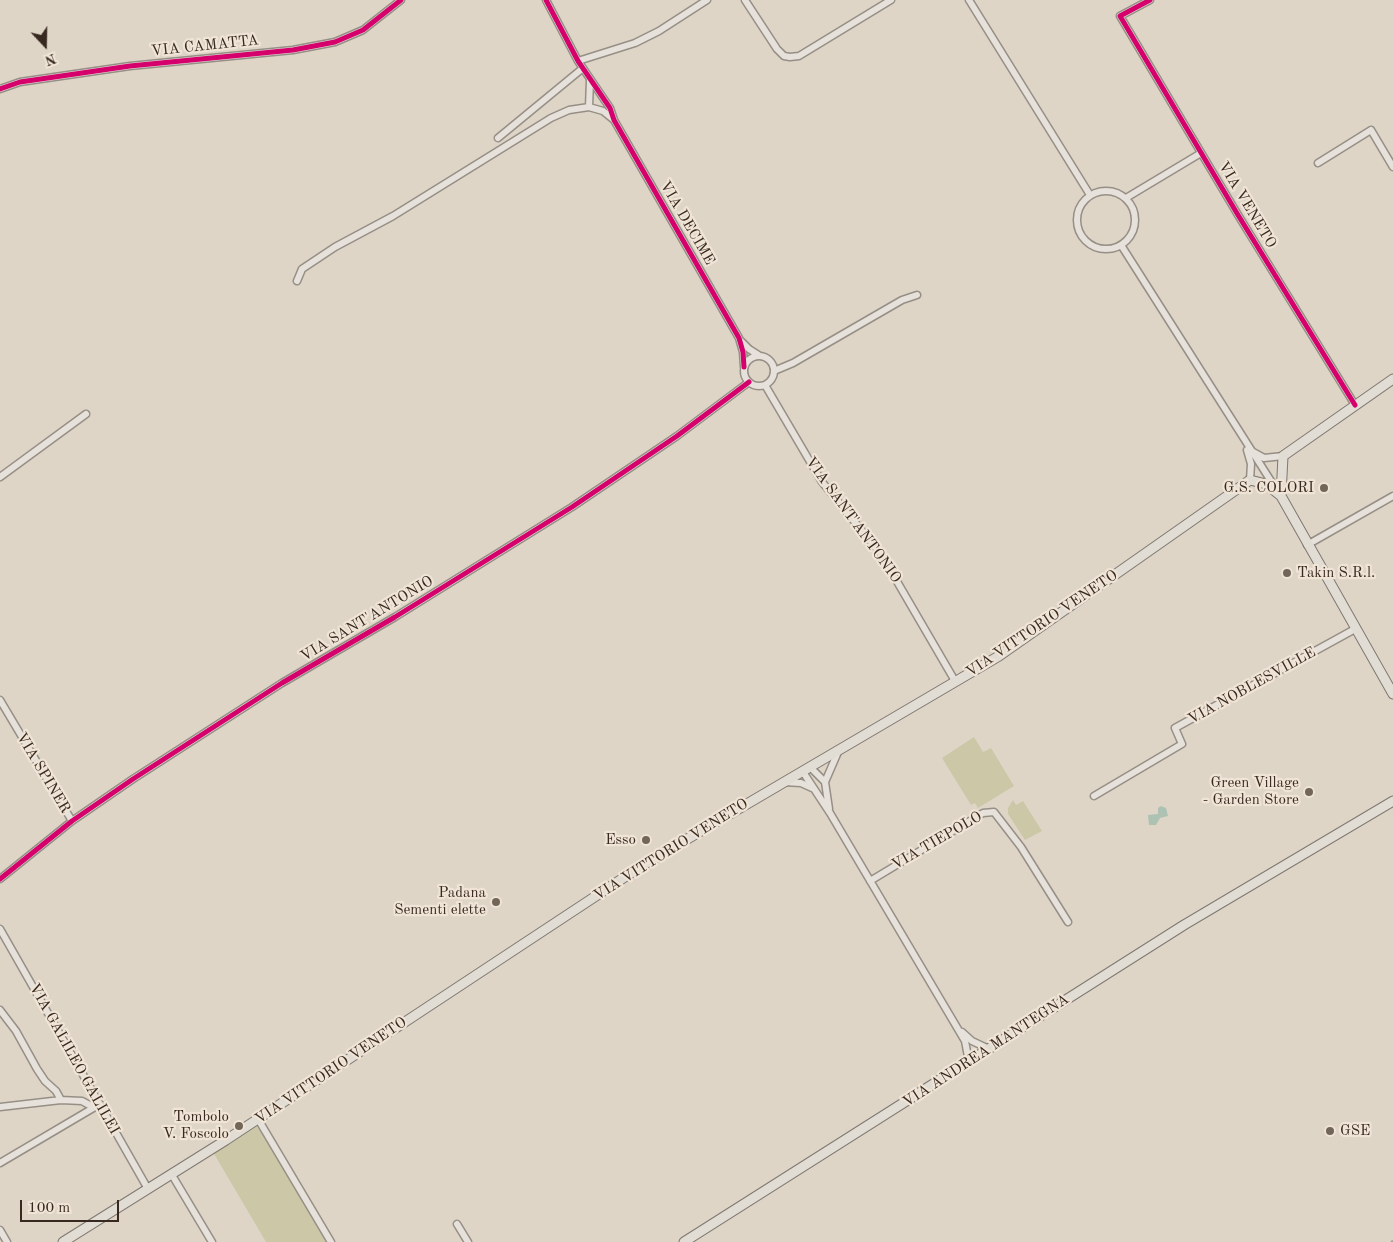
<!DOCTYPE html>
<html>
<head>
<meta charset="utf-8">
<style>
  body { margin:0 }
  #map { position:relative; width:1393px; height:1242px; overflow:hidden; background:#ded5c7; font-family:"Old Standard TT",serif }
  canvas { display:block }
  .north { position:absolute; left:20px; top:20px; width:50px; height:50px; -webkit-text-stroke:4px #efe4d5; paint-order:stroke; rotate:159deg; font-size:14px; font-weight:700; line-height:20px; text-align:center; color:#382920 }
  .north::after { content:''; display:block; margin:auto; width:18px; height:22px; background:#382920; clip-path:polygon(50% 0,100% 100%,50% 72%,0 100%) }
  .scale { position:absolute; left:20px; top:1200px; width:99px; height:22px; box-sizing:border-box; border:2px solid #382920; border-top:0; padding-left:6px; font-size:15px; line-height:18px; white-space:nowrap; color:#382920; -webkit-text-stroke:4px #efe4d5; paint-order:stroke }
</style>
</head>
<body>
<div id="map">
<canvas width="1393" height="1242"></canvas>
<div class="north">N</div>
<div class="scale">100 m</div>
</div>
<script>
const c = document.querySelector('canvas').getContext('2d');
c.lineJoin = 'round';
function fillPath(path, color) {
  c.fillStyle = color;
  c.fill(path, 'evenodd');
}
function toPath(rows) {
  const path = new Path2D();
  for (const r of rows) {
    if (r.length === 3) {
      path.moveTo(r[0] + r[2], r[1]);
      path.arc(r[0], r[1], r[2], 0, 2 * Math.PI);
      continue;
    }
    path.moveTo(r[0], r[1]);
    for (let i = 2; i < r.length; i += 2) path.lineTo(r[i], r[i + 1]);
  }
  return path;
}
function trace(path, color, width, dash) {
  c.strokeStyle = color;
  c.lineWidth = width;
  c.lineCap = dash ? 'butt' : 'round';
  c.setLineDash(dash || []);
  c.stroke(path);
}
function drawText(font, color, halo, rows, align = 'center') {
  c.font = font + ' "Old Standard TT",serif';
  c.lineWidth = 4.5;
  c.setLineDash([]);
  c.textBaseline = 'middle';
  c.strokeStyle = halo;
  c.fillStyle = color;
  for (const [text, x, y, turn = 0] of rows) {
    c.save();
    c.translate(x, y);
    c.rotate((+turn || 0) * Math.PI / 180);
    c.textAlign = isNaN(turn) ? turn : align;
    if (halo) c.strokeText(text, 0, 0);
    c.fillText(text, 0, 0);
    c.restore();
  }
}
fillPath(toPath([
  [974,737,983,752,991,748,1014,786,978,808,975,803,971,805,942,758],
  [1013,800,1016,805,1023,801,1042,831,1025,840,1008,814,1008,808],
  [256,1126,263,1132,327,1242,266,1242,213,1152]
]), '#ccc7a7');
fillPath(toPath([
  [1161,806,1166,808,1168,816,1160,818,1156,825,1149,825,1148,815,1158,814,1158,808]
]), '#adc2b3');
const minor = toPath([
  [546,0,578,61,610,108,614,120,739,338,743,352,744,367],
  [745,0,777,49,784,56,790,57,799,56,891,0],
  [969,0,1090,195],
  [1150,0,1120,16,1238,215,1355,405],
  [578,61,635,43,659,31,707,0],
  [0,89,20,82,130,66,293,50,335,42,363,30,401,0],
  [589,107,590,80],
  [498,138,583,68],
  [1318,163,1371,130,1393,167],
  [1106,220,29],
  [1126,198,1201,153],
  [1121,245,1276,489],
  [297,281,302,269,335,247,393,216,551,118,569,110,589,107,603,111,614,120],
  [741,341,749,349,760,356],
  [759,371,15],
  [774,371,793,363,902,300,917,295],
  [765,385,822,482,881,554,955,681],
  [1247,450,1251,464,1250,480],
  [1253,452,1264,458,1283,456],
  [0,477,86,414],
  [1307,545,1393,496],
  [0,700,72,821],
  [810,767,825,782],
  [803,772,830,813,965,1041,969,1062],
  [784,782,801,783,812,788],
  [1094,796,1182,744,1175,728,1355,629],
  [829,809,825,782,838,752],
  [0,879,72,821,133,779,282,683,395,617,572,507,677,436,749,382],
  [870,881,983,813,994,812,1021,847,1068,922],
  [0,929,148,1189],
  [0,1010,16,1031,37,1069,45,1081,56,1091,61,1100],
  [962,1032,972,1041,989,1049],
  [0,1107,61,1100,82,1101,93,1107],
  [258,1119,331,1242],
  [0,1163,100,1104],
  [172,1175,212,1242],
  [457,1224,468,1242],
  [0,1230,7,1242]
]);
const major = toPath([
  [1281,496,1283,456,1393,379],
  [63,1242,226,1140,643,865,999,656,1250,480,1266,484,1281,496,1393,694],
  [684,1242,1184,925,1393,801]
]);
trace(minor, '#968f86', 9);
trace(major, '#7e7870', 11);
trace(minor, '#e6e1da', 6);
trace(major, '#e1dcd4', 9);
trace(toPath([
  [1391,1242,1393,1241]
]), '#a8a29c', 2, [9, 9]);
trace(toPath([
  [546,0,578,61,610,108,614,120,739,338,743,352,744,367],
  [1150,0,1120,16,1238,215,1355,405],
  [0,89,20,82,130,66,293,50,335,42,363,30,401,0],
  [0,879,72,821,133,779,282,683,395,617,572,507,677,436,749,382]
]), '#d6006c', 5);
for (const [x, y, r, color] of [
  [1324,488,5,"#72655a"],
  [1287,573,5,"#72655a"],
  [1309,792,5,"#72655a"],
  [646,840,5,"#72655a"],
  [496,902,5,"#72655a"],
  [239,1126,5,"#72655a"],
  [1330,1131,5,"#72655a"]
]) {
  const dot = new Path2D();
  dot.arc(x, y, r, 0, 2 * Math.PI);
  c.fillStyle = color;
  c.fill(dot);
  trace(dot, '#efe4d5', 2);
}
drawText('15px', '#382920', '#efe4d5', [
  ["VIA CAMATTA",205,46,-6],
  ["VIA VENETO",1247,205,59],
  ["VIA DECIME",687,223,60],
  ["VIA SANT'ANTONIO",853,520,54],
  ["VIA SANT'ANTONIO",367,619,-31],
  ["VIA VITTORIO VENETO",1042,624,-34],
  ["VIA NOBLESVILLE",1252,686,-29],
  ["VIA SPINER",43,773,59],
  ["VIA TIEPOLO",937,841,-30],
  ["VIA VITTORIO VENETO",671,850,-32],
  ["VIA ANDREA MANTEGNA",986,1051,-33],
  ["VIA GALILEO GALILEI",74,1059,61],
  ["VIA VITTORIO VENETO",331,1071,-34]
]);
drawText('15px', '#382920', '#efe4d5', [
  ["G.S. COLORI",1314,488],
  ["Takin S.R.l.",1297,573,"left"],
  ["Green Village",1299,783],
  ["- Garden Store",1299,800],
  ["Esso",636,840],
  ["Padana",486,893],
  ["Sementi elette",486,910],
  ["Tombolo",229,1117],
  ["V. Foscolo",229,1134],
  ["GSE",1340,1131,"left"]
], 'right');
</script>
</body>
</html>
